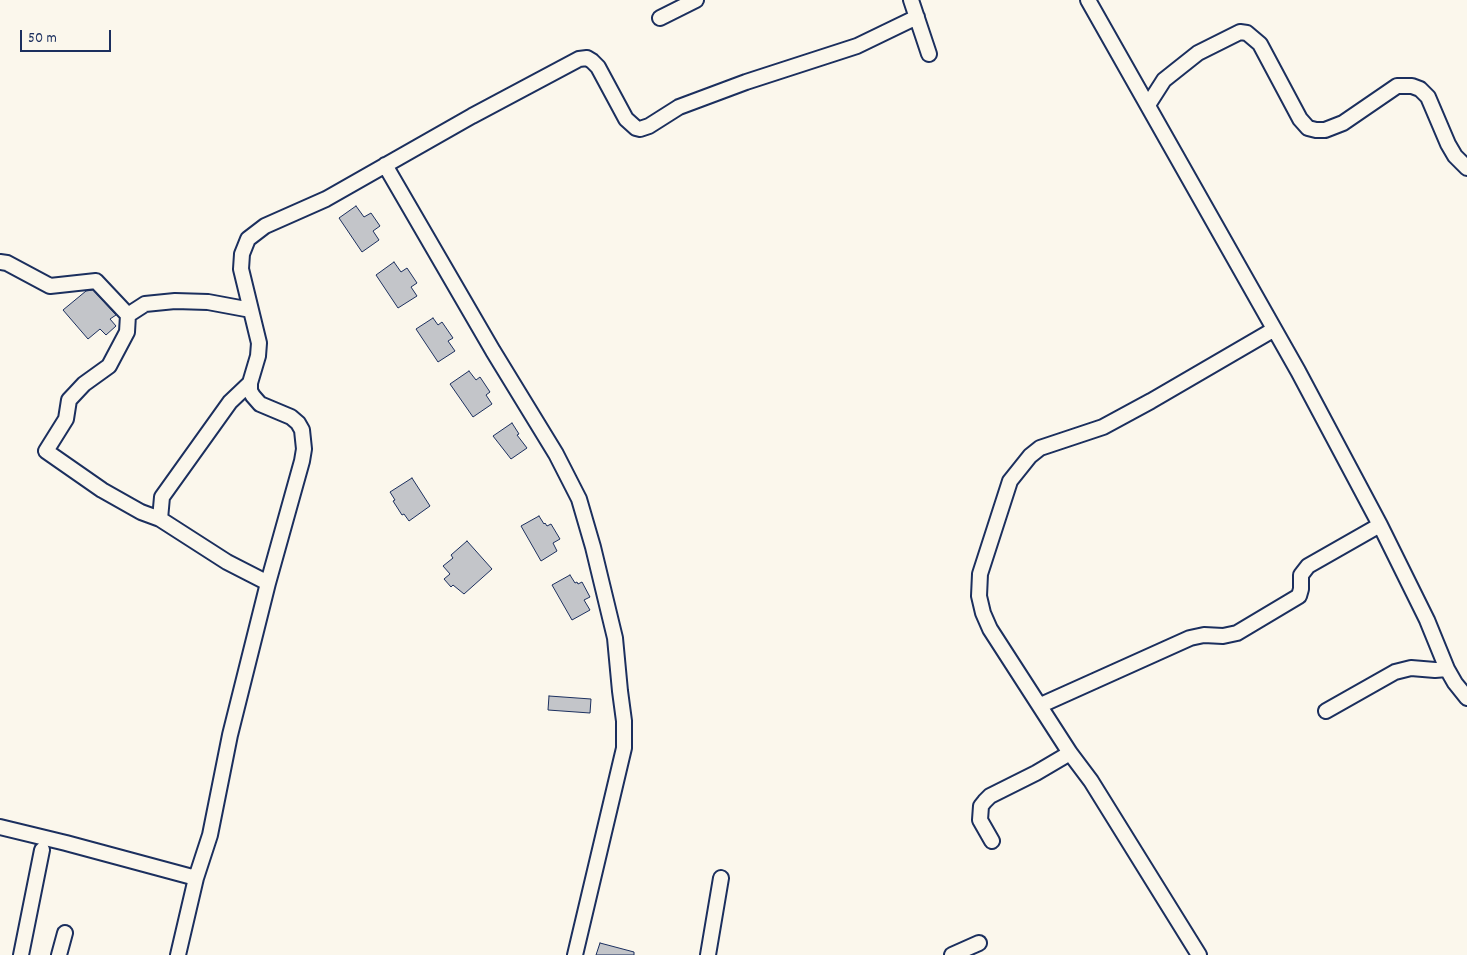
<!DOCTYPE html>
<html>
<head>
<meta charset="utf-8">
<style>
  body { margin:0 }
  #map { position:relative; width:1467px; height:955px; overflow:hidden; background:#fbf7ec; font-family:Dekko,sans-serif }
  canvas { display:block }
  .scale { position:absolute; left:20px; top:30px; width:91px; height:22px; box-sizing:border-box; border:2px solid #1b2f5e; border-top:0; padding-left:6px; font-size:15px; line-height:18px; white-space:nowrap; color:#1b2f5e; -webkit-text-stroke:4px #fbf7ec; paint-order:stroke }
</style>
</head>
<body>
<div id="map">
<canvas width="1467" height="955"></canvas>
<div class="scale">50 m</div>
</div>
<script>
const c = document.querySelector('canvas').getContext('2d');
c.lineJoin = 'round';
function fillPath(path, color) {
  c.fillStyle = color;
  c.fill(path, 'evenodd');
}
function toPath(rows) {
  const path = new Path2D();
  for (const r of rows) {
    path.moveTo(r[0], r[1]);
    for (let i = 2; i < r.length; i += 2) path.lineTo(r[i], r[i + 1]);
  }
  return path;
}
function trace(path, color, width, dash) {
  c.strokeStyle = color;
  c.lineWidth = width;
  c.lineCap = dash ? 'butt' : 'round';
  c.setLineDash(dash || []);
  c.stroke(path);
}
const building = toPath([
  [356,206,364,217,371,213,380,226,373,231,379,240,362,252,339,218,356,206],
  [394,262,401,272,407,268,417,283,411,287,417,296,398,308,376,275,394,262],
  [93,290,116,315,110,319,116,326,106,335,100,329,88,339,63,310,86,291,93,290],
  [433,318,438,325,442,322,453,338,448,341,455,351,438,362,416,329,433,318],
  [469,371,476,380,480,377,490,392,486,395,492,404,473,417,450,384,469,371],
  [512,423,519,434,517,435,527,448,511,459,493,436,512,423],
  [412,478,430,506,409,521,404,514,402,515,393,501,395,500,390,492,412,478],
  [539,516,544,524,545,523,547,526,551,524,560,539,553,543,557,551,541,561,521,526,539,516],
  [467,541,492,569,464,594,453,585,451,587,444,579,450,574,443,566,453,558,451,555,467,541],
  [570,575,575,583,577,582,578,584,582,582,590,597,584,600,590,610,572,620,552,585,570,575],
  [549,696,591,699,590,713,548,710,549,696],
  [600,943,634,952,634,955,596,955,600,943]
]);
fillPath(building, '#c3c5c9');
trace(building, '#1b2f5e', 1);
const street = toPath([
  [911,0,929,54],
  [1088,0,1298,371,1380,525,1427,620,1447,669,1455,683,1467,698],
  [660,18,696,0],
  [1148,105,1164,80,1198,53,1240,32,1247,33,1260,44,1300,119,1308,128,1316,130,1325,130,1343,123,1397,86,1412,86,1420,89,1428,97,1448,144,1455,156,1467,168],
  [385,165,493,351,556,454,579,499,593,547,615,638,620,691,624,721,624,748,575,955],
  [0,262,7,263,50,286,96,281,128,315,145,304,175,301,208,302,251,310],
  [128,315,127,332,109,366,84,384,69,400,66,419,46,451,102,490,141,512,160,519],
  [250,383,230,402,162,497,160,519,227,562,268,583],
  [1041,705,1190,638,1204,635,1223,636,1237,633,1299,596,1301,589,1301,575,1308,566,1380,525],
  [1326,711,1395,672,1411,668,1435,670,1447,669],
  [0,827,66,843,196,878],
  [992,841,980,820,981,806,985,801,990,796,1036,773,1070,753],
  [21,955,42,850],
  [59,955,65,933],
  [178,955,196,878,210,835,230,735,268,583,302,461,304,449,302,430,298,423,291,417,260,404,253,396,250,391,250,383,258,356,259,343,241,269,242,254,248,239,265,226,326,199,472,116,579,59,587,58,592,61,598,67,626,119,636,128,640,129,649,126,679,107,746,82,857,46,917,17],
  [708,955,721,878],
  [952,955,979,943],
  [1199,955,1091,781,1070,753,990,629,983,613,979,596,980,574,1010,481,1030,456,1040,448,1103,427,1151,401,1273,330]
]);
trace(street, '#1b2f5e', 18);
trace(street, '#fbf7ec', 14);
</script>
</body>
</html>
